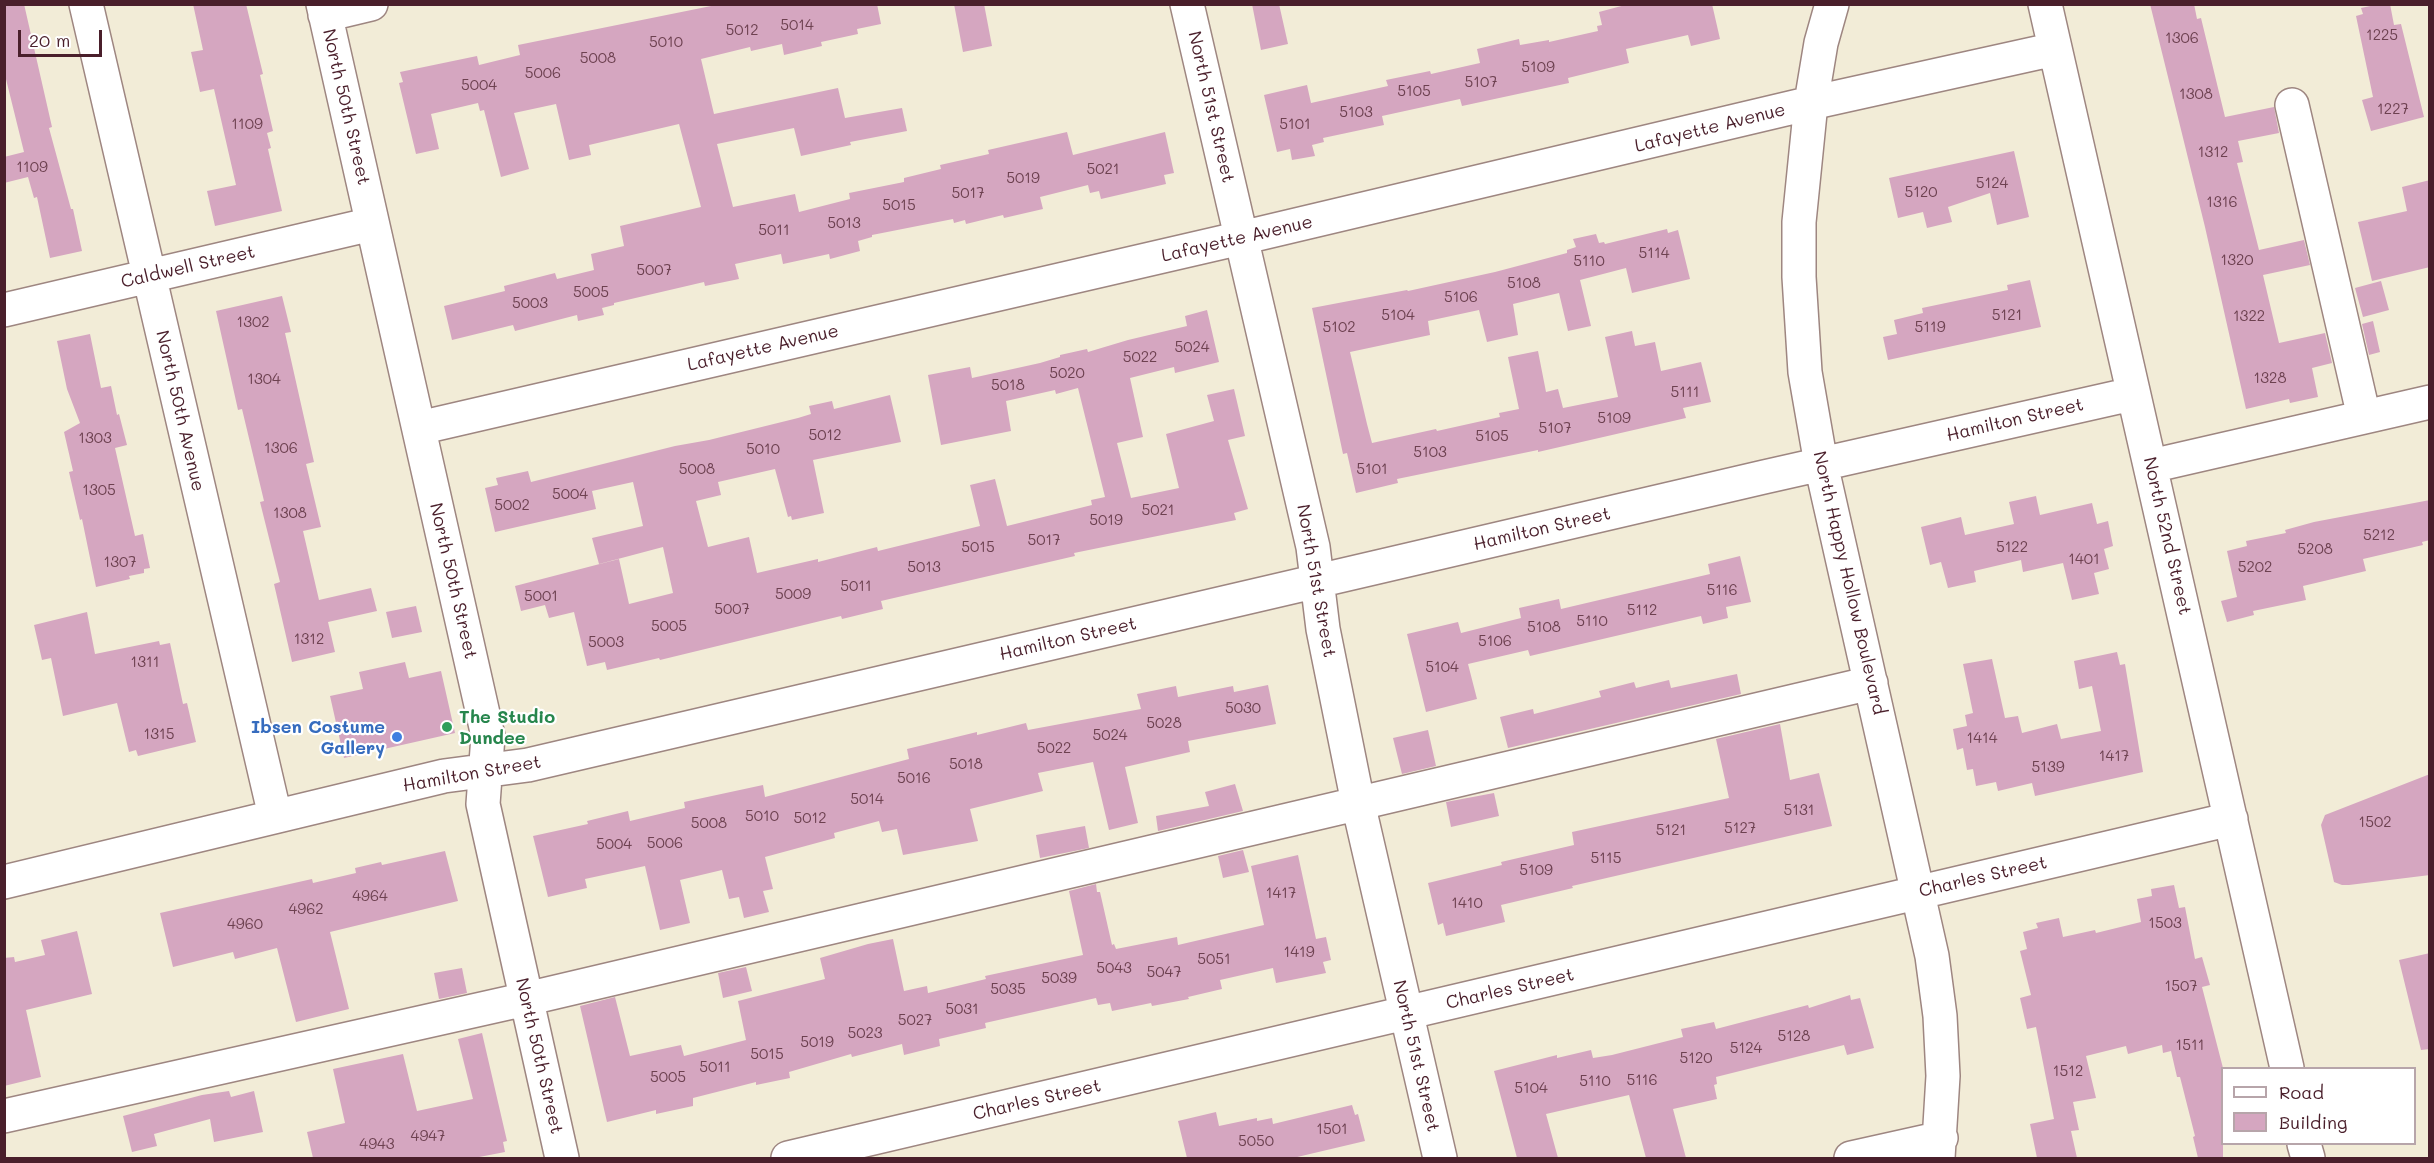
<!DOCTYPE html>
<html>
<head>
<meta charset="utf-8">
<style>
  body { margin:0 }
  #map { position:relative; width:2434px; height:1163px; overflow:hidden; background:#f2ecd7; font-family:Mali,sans-serif }
  canvas { display:block }
  .frame { position:absolute; inset:0; border:6px solid #4a1f2b; pointer-events:none }
  .legend { position:absolute; left:2221px; top:1067px; width:195px; height:78px; box-sizing:border-box; background:#fff; border:2px solid #b7a5aa; margin:0; padding:8px 10px; list-style:none; font-size:18px; color:#4a1f2b }
  .legend li { display:flex; align-items:center; gap:12px; height:30px }
  .legend b { width:30px; border:2px solid #b7a5aa }
  .scale { position:absolute; left:18px; top:30px; width:84px; height:27px; box-sizing:border-box; border:3px solid #4a1f2b; border-top:0; padding-left:8px; font-size:18px; line-height:21px; white-space:nowrap; color:#4a1f2b; -webkit-text-stroke:4px #fff; paint-order:stroke }
</style>
</head>
<body>
<div id="map">
<canvas width="2434" height="1163"></canvas>
<div class="frame"></div>
<ul class="legend">
<li><b style="height:8px;background:#fff"></b>Road</li>
<li><b style="height:16px;background:#d5a6c0"></b>Building</li>
</ul>
<div class="scale">20 m</div>
</div>
<script>
const c = document.querySelector('canvas').getContext('2d');
c.lineJoin = 'round';
function fillPath(path, color) {
  c.fillStyle = color;
  c.fill(path, 'evenodd');
}
function toPath(rows) {
  const path = new Path2D();
  for (const r of rows) {
    path.moveTo(r[0], r[1]);
    for (let i = 2; i < r.length; i += 2) path.lineTo(r[i], r[i + 1]);
  }
  return path;
}
function trace(path, color, width, dash) {
  c.strokeStyle = color;
  c.lineWidth = width;
  c.lineCap = dash ? 'butt' : 'round';
  c.setLineDash(dash || []);
  c.stroke(path);
}
function drawText(font, color, halo, rows, align = 'center') {
  c.font = font + ' Mali,sans-serif';
  c.lineWidth = 4.5;
  c.setLineDash([]);
  c.textBaseline = 'middle';
  c.strokeStyle = halo;
  c.fillStyle = color;
  for (const [text, x, y, turn = 0] of rows) {
    c.save();
    c.translate(x, y);
    c.rotate((+turn || 0) * Math.PI / 180);
    c.textAlign = isNaN(turn) ? turn : align;
    if (halo) c.strokeText(text, 0, 0);
    c.fillText(text, 0, 0);
    c.restore();
  }
}
fillPath(toPath([
  [4,4,24,4,52,127,49,128,71,209,73,209,82,251,50,258,37,197,34,198,28,177,4,183,4,157,24,152,4,71],
  [193,4,246,4,263,74,260,75,273,131,267,133,271,148,268,149,282,211,215,226,207,191,236,185,214,89,200,92,191,52,203,50],
  [721,4,877,4,881,24,857,29,858,34,821,42,822,46,784,55,782,44,751,51,750,47,701,59,714,114,838,88,845,118,902,108,907,131,850,142,851,145,801,156,794,128,717,144,733,207,795,194,799,212,850,199,849,193,904,182,904,178,941,169,940,165,989,154,988,150,1067,132,1073,155,1165,132,1174,173,1164,175,1166,184,1101,199,1099,191,1090,193,1088,185,1040,197,1043,209,1004,218,1003,215,966,224,965,220,954,223,953,219,872,235,872,237,858,241,860,251,830,259,829,254,783,264,781,254,735,264,739,279,705,286,704,282,614,303,614,305,602,308,604,315,578,321,577,315,515,331,513,325,452,340,444,306,505,291,504,286,555,273,557,279,594,270,591,254,624,246,620,226,701,207,679,124,589,145,591,155,569,160,556,104,514,113,529,169,501,177,484,110,480,111,478,103,431,114,439,149,416,154,399,83,403,82,400,72,477,56,479,65,520,55,518,45],
  [954,4,984,4,992,46,963,52],
  [1252,4,1279,4,1288,44,1261,50],
  [1629,4,1712,4,1720,39,1691,46,1688,35,1626,49,1629,63,1568,78,1569,83,1462,106,1460,99,1382,116,1384,125,1323,138,1324,142,1312,145,1315,156,1292,160,1290,149,1277,152,1264,95,1307,85,1311,103,1388,86,1386,80,1430,71,1431,74,1480,63,1477,49,1519,39,1520,45,1549,40,1549,42,1598,31,1597,26,1602,25,1599,12],
  [2150,4,2194,4,2197,19,2201,18,2225,117,2274,107,2279,133,2238,141,2243,162,2237,163,2259,250,2304,240,2310,265,2263,275,2279,343,2325,333,2332,363,2312,368,2318,397,2290,403,2289,399,2246,409,2205,227],
  [2380,4,2390,4,2394,25,2401,24,2424,117,2371,131,2362,100,2373,97,2356,16,2363,14,2361,8],
  [2014,151,2029,217,1997,225,1990,193,1948,207,1952,222,1927,228,1923,212,1898,218,1889,178],
  [2430,180,2430,267,2372,281,2358,222,2407,211,2402,187],
  [1667,229,1668,233,1678,230,1690,279,1632,293,1626,268,1580,280,1591,326,1568,331,1559,293,1513,304,1518,335,1487,342,1479,310,1428,321,1430,335,1350,352,1367,424,1372,443,1436,429,1437,431,1500,417,1499,413,1519,409,1508,357,1538,351,1546,392,1558,389,1563,408,1618,397,1605,337,1632,331,1635,346,1655,342,1661,371,1701,362,1711,402,1683,408,1686,418,1538,452,1538,450,1397,479,1398,483,1356,493,1347,453,1343,454,1312,308,1407,290,1408,291,1495,272,1567,253,1567,250,1576,247,1573,239,1596,234,1599,243,1604,242,1605,244],
  [2030,280,2041,327,1888,360,1883,337,1897,334,1894,320,1923,313,1922,308,2008,290,2007,285],
  [2381,281,2389,310,2363,317,2355,288],
  [282,296,291,332,285,333,314,462,306,464,321,527,303,531,319,600,371,588,377,611,328,622,335,652,292,662,274,584,280,582,260,502,264,501,242,409,238,410,216,311],
  [1207,310,1219,362,1175,373,1174,367,1130,378,1143,437,1117,443,1131,498,1179,488,1166,434,1214,421,1207,395,1234,389,1245,436,1228,440,1248,509,1234,513,1236,520,1074,553,1075,556,881,601,883,609,842,619,841,616,660,660,659,658,607,670,605,662,587,666,574,612,549,618,545,605,521,611,515,586,619,559,629,604,673,593,663,547,599,564,592,538,643,526,633,482,592,491,596,509,495,532,485,488,498,485,496,478,528,471,531,482,675,446,709,440,798,418,811,414,809,406,832,401,834,409,890,395,901,442,813,460,824,513,792,520,791,516,788,517,775,469,718,482,721,495,696,501,708,547,749,537,757,573,818,559,818,562,877,547,878,551,980,526,970,485,995,479,1007,526,1092,505,1091,500,1105,497,1078,388,1056,394,1055,390,1006,401,1011,431,941,445,928,375,970,367,972,378,1040,363,1060,357,1060,355,1087,349,1088,352,1128,340,1187,326,1185,316],
  [2373,321,2380,352,2369,355,2362,324],
  [90,334,101,388,111,386,117,415,119,414,127,445,115,448,135,536,143,534,150,568,144,569,144,573,129,576,130,579,96,587,82,519,80,520,69,472,73,471,64,432,80,423,67,389,57,341],
  [2036,496,2040,515,2092,503,2097,524,2108,521,2113,546,2104,549,2109,569,2094,573,2099,594,2072,600,2063,563,2023,572,2021,560,1974,571,1976,582,1948,588,1941,562,1930,565,1921,527,1961,517,1965,535,2014,524,2009,502],
  [2430,500,2430,540,2422,542,2423,545,2363,559,2366,571,2303,586,2306,600,2253,611,2254,615,2227,622,2221,601,2237,597,2227,551,2247,546,2246,541,2286,533,2285,530,2314,522],
  [1740,556,1751,602,1726,607,1728,618,1703,624,1701,616,1530,656,1528,650,1468,664,1477,699,1426,712,1407,634,1458,622,1461,633,1521,618,1519,608,1559,599,1561,609,1710,574,1708,564],
  [416,606,422,632,392,638,386,612],
  [87,612,95,654,159,641,160,645,170,643,183,704,187,703,196,742,138,756,136,750,129,752,117,703,63,716,51,658,42,660,34,625],
  [2117,652,2120,665,2125,664,2143,772,2035,796,2032,783,1998,791,1996,782,1976,786,1973,769,1967,770,1963,748,1957,750,1953,729,1967,726,1965,715,1973,713,1963,664,1992,659,2005,718,2018,716,2022,733,2057,724,2061,739,2101,731,2092,686,2079,689,2074,661],
  [405,662,409,678,441,671,455,733,344,758,330,696,363,689,359,672],
  [1737,674,1741,694,1508,748,1500,717,1533,709,1534,714,1601,697,1599,691,1634,682,1636,688,1669,680,1671,688],
  [1268,685,1276,724,1188,741,1190,752,1125,767,1138,823,1109,830,1093,762,1038,773,1043,791,970,809,978,841,903,855,897,829,882,832,879,821,834,833,835,838,765,857,773,889,763,891,769,912,744,918,739,897,729,899,722,870,680,880,690,923,660,930,645,866,585,879,587,888,548,897,533,836,588,824,587,821,628,811,630,821,685,808,684,802,763,785,765,797,909,759,907,749,977,732,977,735,1026,723,1028,730,1141,709,1137,694,1176,686,1178,697,1233,686,1234,692],
  [1780,724,1790,780,1819,773,1832,826,1572,886,1573,888,1501,905,1505,922,1446,936,1443,923,1438,925,1428,883,1502,865,1501,862,1574,845,1572,832,1729,798,1716,739],
  [1428,730,1436,766,1402,774,1393,738],
  [2430,774,2430,875,2349,885,2342,885,2334,882,2321,825,2325,815],
  [1235,784,1243,811,1158,831,1156,816,1209,806,1205,792],
  [1494,793,1499,816,1451,827,1446,802],
  [1085,826,1089,848,1040,858,1036,835],
  [1243,850,1249,872,1223,878,1218,856],
  [445,851,458,901,330,932,349,1009,296,1022,277,948,235,959,233,952,173,967,160,913,312,879,313,883,356,873,355,868,381,862,382,865],
  [1298,855,1316,939,1326,937,1331,960,1323,962,1326,973,1276,983,1273,968,1220,980,1222,989,1188,997,1189,999,1152,1006,1151,1003,1112,1011,1110,1003,1098,1005,1096,998,985,1023,986,1028,939,1039,940,1046,904,1055,902,1044,852,1057,851,1054,789,1072,790,1078,756,1085,756,1082,693,1098,693,1106,656,1114,656,1110,607,1122,580,1006,615,997,630,1056,681,1045,684,1056,746,1040,738,1001,825,979,820,958,868,944,893,939,904,991,927,986,928,993,986,979,985,976,1083,955,1069,891,1096,884,1097,892,1100,892,1112,945,1114,944,1116,949,1177,937,1178,945,1264,925,1251,866],
  [2174,885,2179,908,2185,907,2195,959,2202,957,2210,985,2202,987,2223,1068,2223,1158,2198,1158,2193,1137,2195,1136,2180,1077,2177,1077,2171,1051,2163,1053,2162,1045,2128,1054,2126,1046,2086,1056,2096,1098,2073,1102,2079,1130,2071,1131,2077,1158,2037,1158,2030,1124,2054,1119,2036,1027,2027,1029,2020,998,2031,995,2020,951,2027,949,2023,932,2038,928,2036,923,2059,918,2063,937,2095,930,2096,933,2141,922,2137,899,2152,896,2151,889],
  [77,931,92,994,26,1010,41,1077,4,1086,4,958,14,957,15,962,45,955,41,940],
  [2430,953,2430,1049,2421,1050,2399,960],
  [746,967,752,991,723,998,718,973],
  [462,968,467,993,439,999,434,973],
  [1850,995,1851,1000,1860,998,1874,1048,1847,1055,1844,1045,1716,1077,1717,1084,1714,1085,1717,1099,1673,1109,1686,1158,1646,1158,1629,1095,1546,1114,1558,1158,1517,1158,1494,1071,1557,1055,1557,1058,1591,1050,1593,1058,1612,1055,1683,1037,1681,1029,1714,1022,1716,1029,1808,1005,1809,1008],
  [482,1033,507,1141,503,1142,505,1152,474,1158,313,1158,307,1132,345,1123,333,1069,403,1054,417,1111,473,1099,458,1039],
  [229,1091,231,1097,254,1091,263,1132,214,1142,210,1119,154,1134,157,1146,132,1152,123,1116,202,1095],
  [1352,1105,1355,1115,1358,1114,1365,1141,1293,1158,1187,1158,1178,1121,1216,1112,1219,1126,1257,1118,1257,1121,1272,1118,1273,1124]
]), '#d5a6c0');
const minor = toPath([
  [86,4,275,816],
  [323,4,488,736,483,804,562,1158],
  [1187,4,1313,547,1323,629,1358,803,1440,1158],
  [1832,4,1821,43,1811,103,1799,222,1799,277,1805,372,1821,464,1932,956,1940,1016,1943,1076,1938,1158],
  [2045,4,2287,1068],
  [325,15,371,4],
  [2292,105,2364,417],
  [4,310,372,224],
  [419,428,1241,238,1811,103,2055,49],
  [2151,466,2430,402],
  [4,882,444,776,528,765,1764,477,2132,394],
  [4,1116,526,999,1871,683],
  [2304,1144,2308,1158],
  [788,1158,2231,819],
  [1851,1158,1941,1138]
]);
trace(minor, '#9e8681', 36);
trace(minor, '#fff', 33);
for (const [x, y, r, color] of [
  [447,727,6,"#2e9e5b"],
  [397,737,6,"#3f7fe0"]
]) {
  const dot = new Path2D();
  dot.arc(x, y, r, 0, 2 * Math.PI);
  c.fillStyle = color;
  c.fill(dot);
  trace(dot, '#fff', 2);
}
drawText('15px', '#6d4150', null, [
  ["5014",797,25],
  ["5012",742,30],
  ["1225",2382,35],
  ["1306",2182,38],
  ["5010",666,42],
  ["5008",598,58],
  ["5109",1538,67],
  ["5006",543,73],
  ["5107",1481,82],
  ["5004",479,85],
  ["5105",1414,91],
  ["1308",2196,94],
  ["1227",2393,109],
  ["5103",1356,112],
  ["1109",247,124],
  ["5101",1295,124],
  ["1312",2213,152],
  ["1109",32,167],
  ["5021",1103,169],
  ["5019",1023,178],
  ["5124",1992,183],
  ["5120",1921,192],
  ["5017",968,193],
  ["1316",2222,202],
  ["5015",899,205],
  ["5013",844,223],
  ["5011",774,230],
  ["5114",1654,253],
  ["1320",2237,260],
  ["5110",1589,261],
  ["5007",654,270],
  ["5108",1524,283],
  ["5005",591,292],
  ["5106",1461,297],
  ["5003",530,303],
  ["5104",1398,315],
  ["5121",2007,315],
  ["1322",2249,316],
  ["1302",253,322],
  ["5102",1339,327],
  ["5119",1930,327],
  ["5024",1192,347],
  ["5022",1140,357],
  ["5020",1067,373],
  ["1328",2270,378],
  ["1304",264,379],
  ["5018",1008,385],
  ["5111",1685,392],
  ["5109",1614,418],
  ["5107",1555,428],
  ["5012",825,435],
  ["5105",1492,436],
  ["1303",95,438],
  ["1306",281,448],
  ["5010",763,449],
  ["5103",1430,452],
  ["5008",697,469],
  ["5101",1372,469],
  ["1305",99,490],
  ["5004",570,494],
  ["5002",512,505],
  ["5021",1158,510],
  ["1308",290,513],
  ["5019",1106,520],
  ["5212",2379,535],
  ["5017",1044,540],
  ["5015",978,547],
  ["5122",2012,547],
  ["5208",2315,549],
  ["1401",2084,559],
  ["1307",120,562],
  ["5013",924,567],
  ["5202",2255,567],
  ["5011",856,586],
  ["5116",1722,590],
  ["5009",793,594],
  ["5001",541,596],
  ["5007",732,609],
  ["5112",1642,610],
  ["5110",1592,621],
  ["5005",669,626],
  ["5108",1544,627],
  ["1312",309,639],
  ["5106",1495,641],
  ["5003",606,642],
  ["1311",145,662],
  ["5104",1442,667],
  ["5030",1243,708],
  ["5028",1164,723],
  ["1315",159,734],
  ["5024",1110,735],
  ["1414",1982,738],
  ["5022",1054,748],
  ["1417",2114,756],
  ["5018",966,764],
  ["5139",2048,767],
  ["5016",914,778],
  ["5014",867,799],
  ["5131",1799,810],
  ["5010",762,816],
  ["5012",810,818],
  ["1502",2375,822],
  ["5008",709,823],
  ["5127",1740,828],
  ["5121",1671,830],
  ["5006",665,843],
  ["5004",614,844],
  ["5115",1606,858],
  ["5109",1536,870],
  ["1417",1281,893],
  ["4964",370,896],
  ["1410",1467,903],
  ["4962",306,909],
  ["1503",2165,923],
  ["4960",245,924],
  ["1419",1299,952],
  ["5051",1214,959],
  ["5043",1114,968],
  ["5047",1164,972],
  ["5039",1059,978],
  ["1507",2181,986],
  ["5035",1008,989],
  ["5031",962,1009],
  ["5027",915,1020],
  ["5023",865,1033],
  ["5128",1794,1036],
  ["5019",817,1042],
  ["1511",2190,1045],
  ["5124",1746,1048],
  ["5015",767,1054],
  ["5120",1696,1058],
  ["5011",715,1067],
  ["1512",2068,1071],
  ["5005",668,1077],
  ["5116",1642,1080],
  ["5110",1595,1081],
  ["5104",1531,1088],
  ["1501",1332,1129],
  ["4947",428,1136],
  ["5050",1256,1141],
  ["4943",377,1144]
]);
drawText('18px', '#4a1f2b', '#fff', [
  ["North 50th Street",346,107,77],
  ["North 51st Street",1211,107,77],
  ["Lafayette Avenue",1710,128,-14],
  ["Lafayette Avenue",1237,239,-13],
  ["Caldwell Street",188,267,-13],
  ["Lafayette Avenue",763,348,-13],
  ["North 50th Avenue",180,411,77],
  ["Hamilton Street",2015,420,-13],
  ["Hamilton Street",1542,529,-13],
  ["North 52nd Street",2167,536,77],
  ["North 50th Street",453,581,77],
  ["North 51st Street",1316,581,80],
  ["North Happy Hollow Boulevard",1849,583,77],
  ["Hamilton Street",1068,639,-13],
  ["Hamilton Street",472,774,-10],
  ["Charles Street",1983,877,-13],
  ["Charles Street",1510,989,-13],
  ["North 50th Street",539,1056,77],
  ["North 51st Street",1416,1056,77],
  ["Charles Street",1037,1100,-13]
]);
drawText('bold 18px', '#27864d', '#fff', [
  ["The Studio",459,717],
  ["Dundee",459,738]
], 'left');
drawText('bold 18px', '#366cbe', '#fff', [
  ["Ibsen Costume",385,727],
  ["Gallery",385,748]
], 'right');
</script>
</body>
</html>
